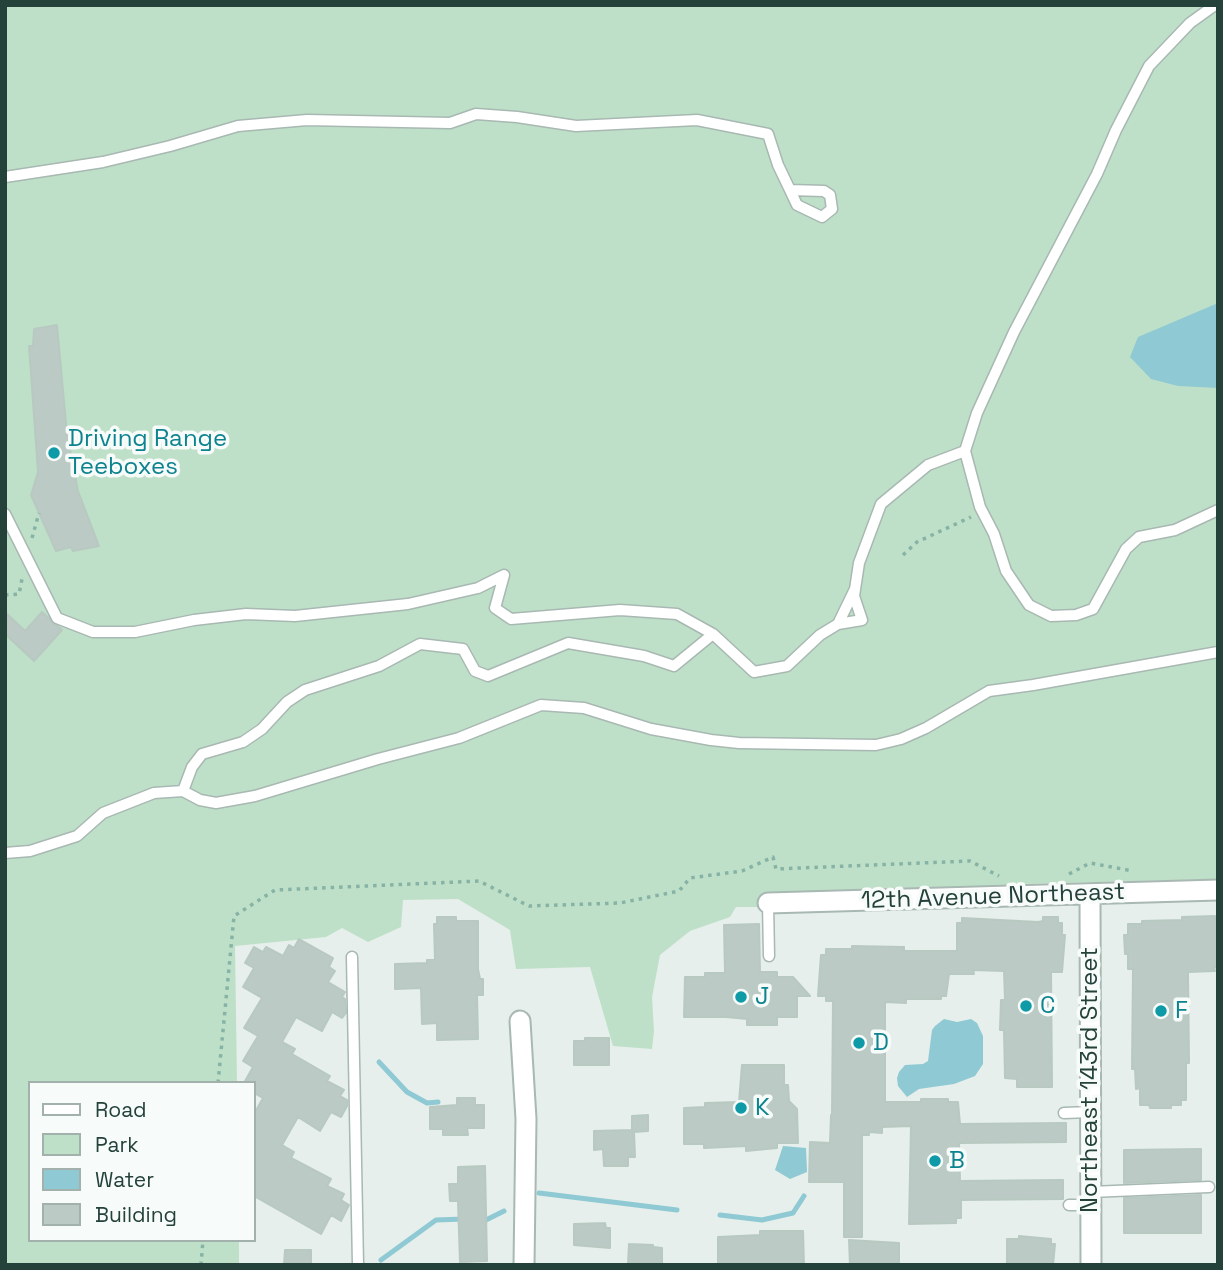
<!DOCTYPE html>
<html>
<head>
<meta charset="utf-8">
<style>
  body { margin:0 }
  #map { position:relative; width:1223px; height:1270px; overflow:hidden; background:#e6efeb; font-family:"Space Grotesk",sans-serif }
  canvas { display:block }
  .frame { position:absolute; inset:0; border:7px solid #24423a; pointer-events:none }
  .legend { position:absolute; left:28px; top:1081px; width:228px; height:161px; box-sizing:border-box; background:#f7fbf9; border:2px solid #a3b1ad; margin:0; padding:9px 12px; list-style:none; font-size:21px; color:#24423a }
  .legend li { display:flex; align-items:center; gap:14px; height:35px }
  .legend b { width:35px; border:2px solid #a3b1ad }
</style>
</head>
<body>
<div id="map">
<canvas width="1223" height="1270"></canvas>
<div class="frame"></div>
<ul class="legend">
<li><b style="height:9px;background:#fff"></b>Road</li>
<li><b style="height:19px;background:#bfe0c8"></b>Park</li>
<li><b style="height:19px;background:#8ec9d4"></b>Water</li>
<li><b style="height:19px;background:#bbcac4"></b>Building</li>
</ul>
</div>
<script>
const c = document.querySelector('canvas').getContext('2d');
c.lineJoin = 'round';
function fillPath(path, color) {
  c.fillStyle = color;
  c.fill(path, 'evenodd');
}
function toPath(rows) {
  const path = new Path2D();
  for (const r of rows) {
    path.moveTo(r[0], r[1]);
    for (let i = 2; i < r.length; i += 2) path.lineTo(r[i], r[i + 1]);
  }
  return path;
}
function trace(path, color, width, dash) {
  c.strokeStyle = color;
  c.lineWidth = width;
  c.lineCap = dash ? 'butt' : 'round';
  c.setLineDash(dash || []);
  c.stroke(path);
}
function drawText(font, color, halo, rows, align = 'center') {
  c.font = font + ' "Space Grotesk",sans-serif';
  c.lineWidth = 7;
  c.setLineDash([]);
  c.textBaseline = 'middle';
  c.strokeStyle = halo;
  c.fillStyle = color;
  for (const [text, x, y, turn = 0] of rows) {
    c.save();
    c.translate(x, y);
    c.rotate((+turn || 0) * Math.PI / 180);
    c.textAlign = isNaN(turn) ? turn : align;
    if (halo) c.strokeText(text, 0, 0);
    c.fillText(text, 0, 0);
    c.restore();
  }
}
fillPath(toPath([
  [5,5,1218,5,1218,879,1022,884,773,907,736,907,730,917,690,931,660,955,652,997,654,1031,652,1049,613,1046,590,967,516,969,510,930,458,899,403,900,401,927,368,942,342,928,326,937,235,946,237,1083,30,1083,30,1240,239,1240,239,1265,5,1265]
]), '#bfe0c8');
fillPath(toPath([
  [1218,303,1218,388,1178,386,1151,379,1130,357,1138,337],
  [944,1019,957,1022,971,1019,977,1023,983,1036,983,1064,975,1076,954,1084,919,1089,907,1097,898,1086,897,1078,899,1072,905,1065,923,1064,928,1061,932,1030,935,1026],
  [783,1146,806,1148,807,1172,790,1179,775,1170]
]), '#8ec9d4');
trace(toPath([
  [379,1062,407,1092,427,1103,438,1102],
  [539,1193,677,1210],
  [720,1215,762,1220,793,1213,804,1196],
  [481,1220,486,1220,504,1211],
  [381,1260,436,1220,464,1219]
]), '#8ec9d4', 5);
const building = toPath([
  [57,325,67,434,78,491,99,546,73,551,71,547,56,551,31,495,38,472,29,346,33,346,34,329,57,325],
  [5,612,25,631,42,612,62,630,34,661,5,634,5,612],
  [1215,916,1215,920,1218,920,1218,967,1214,967,1215,971,1188,972,1189,1063,1186,1063,1186,1100,1181,1100,1181,1105,1171,1105,1171,1108,1150,1108,1149,1105,1140,1105,1140,1088,1136,1089,1135,1069,1132,1069,1133,969,1128,969,1128,954,1125,954,1124,935,1128,935,1128,924,1142,924,1142,921,1182,920,1182,917,1215,916],
  [437,917,456,917,456,921,478,921,478,969,480,979,483,979,483,995,477,995,478,1039,437,1040,437,1023,422,1024,421,988,395,989,395,964,427,963,427,960,435,960,434,924,437,924,437,917],
  [1043,917,1058,917,1058,923,1062,923,1062,935,1065,935,1062,972,1051,972,1052,1087,1017,1087,1017,1079,1005,1078,1004,1030,1000,1030,1001,1000,1005,1000,1004,971,973,970,974,974,949,974,946,996,941,996,941,999,906,999,906,1003,885,1002,885,1102,921,1102,921,1099,948,1099,948,1102,958,1102,960,1124,1066,1123,1066,1142,959,1143,960,1181,1063,1180,1063,1199,961,1200,961,1218,956,1218,956,1223,909,1224,911,1126,882,1127,882,1133,869,1132,869,1135,862,1135,862,1237,844,1237,844,1182,809,1182,810,1142,830,1143,831,1115,832,1115,833,1001,826,1001,826,996,818,996,821,955,826,955,826,949,852,949,852,946,904,947,904,951,957,951,957,923,962,923,962,918,1038,922,1043,921,1043,917],
  [759,924,760,972,777,972,777,977,793,977,810,996,797,996,797,1017,777,1017,777,1025,747,1025,747,1019,726,1017,684,1017,685,977,705,977,705,973,725,973,724,925,759,924],
  [299,939,333,958,329,967,335,971,328,982,345,992,342,997,345,999,346,1013,342,1018,332,1012,322,1031,296,1017,282,1042,295,1049,292,1054,330,1076,327,1081,344,1090,340,1096,347,1100,347,1106,341,1117,331,1112,320,1131,298,1117,282,1145,294,1152,291,1158,331,1179,327,1186,344,1194,341,1200,349,1205,341,1221,331,1215,321,1234,254,1196,254,1114,263,1098,254,1093,254,1083,244,1083,253,1067,243,1061,258,1036,244,1028,262,998,243,987,254,968,245,963,254,947,263,952,266,947,283,956,289,945,294,948,299,939],
  [585,1038,609,1038,609,1065,574,1065,574,1041,585,1041,585,1038],
  [742,1065,784,1065,784,1085,788,1085,789,1101,797,1109,798,1143,777,1143,777,1148,746,1151,746,1146,704,1148,704,1144,684,1144,684,1108,705,1107,705,1103,739,1102,742,1065],
  [457,1098,475,1098,475,1105,484,1105,484,1128,467,1128,468,1135,443,1135,443,1129,430,1129,430,1107,457,1105,457,1098],
  [648,1115,648,1131,634,1132,635,1157,628,1157,628,1166,604,1166,603,1149,594,1150,594,1131,632,1130,632,1116,648,1115],
  [1201,1149,1201,1180,1124,1183,1124,1150,1201,1149],
  [485,1166,487,1261,460,1262,458,1201,450,1201,449,1184,458,1184,458,1167,485,1166],
  [1201,1195,1201,1233,1124,1233,1124,1198,1201,1195],
  [605,1223,606,1228,610,1228,610,1248,574,1245,574,1224,605,1223],
  [760,1231,803,1231,804,1265,718,1265,718,1237,760,1235,760,1231],
  [1019,1236,1051,1239,1051,1244,1055,1244,1053,1265,1007,1265,1007,1239,1019,1239,1019,1236],
  [849,1240,899,1243,899,1262,897,1265,850,1265,849,1240],
  [629,1244,653,1245,653,1247,662,1248,662,1265,628,1265,629,1244],
  [285,1250,311,1250,311,1265,284,1265,285,1250]
]);
fillPath(building, '#bbcac4');
trace(building, '#b8c9c2', 2);
const service = toPath([
  [1215,5,1190,23,1149,66,1116,130,1097,174,1014,332,977,413,965,451,980,507,994,534,1006,571,1029,605,1051,616,1076,615,1093,609,1126,549,1139,537,1175,530,1218,510],
  [5,177,103,162,170,146,238,126,307,120,450,123,476,114,517,117,576,126,697,120,768,134,778,165,790,190,797,205,822,217,832,209,830,195,824,191,790,190],
  [5,514,57,618,93,632,135,632,194,620,246,614,295,616,408,604,478,588,504,575,495,608,511,619,620,610,677,614,713,634,754,672,787,666,820,635,838,624,855,589],
  [838,624,862,620,854,596,859,563,881,504,928,465,965,451],
  [183,791,192,767,202,754,243,742,262,729,287,702,305,690,379,666,420,644,463,649,475,671,488,676,568,643,644,656,674,666,713,634],
  [5,853,30,851,77,836,103,813,154,793,183,791,200,800,216,803,255,796,378,759,459,738,541,705,584,708,651,729,711,740,739,743,876,745,901,739,926,728,989,691,1033,685,1218,652],
  [768,903,769,956],
  [352,957,358,1265],
  [1064,1113,1090,1112],
  [1091,1192,1209,1187],
  [1069,1205,1090,1205]
]);
const minor = toPath([
  [1090,895,1091,1265],
  [768,903,1218,890],
  [520,1021,526,1119,524,1265]
]);
trace(service, '#a8b8b2', 13);
trace(minor, '#a8b8b2', 23);
trace(toPath([
  [32,538,39,513],
  [903,555,917,542,971,517],
  [5,595,19,594,22,579],
  [1069,874,1090,863,1133,871],
  [218,1083,234,916,275,890,479,881,529,906,620,903,679,891,690,878,742,871,773,857,776,869,970,861,999,876],
  [201,1265,203,1240]
]), '#86b3a5', 3.5, [3.5, 5]);
trace(service, '#fff', 10);
trace(minor, '#fff', 19);
for (const [x, y, r, color] of [
  [54,453,7,"#0f9aa8"],
  [741,997,7,"#0f9aa8"],
  [1026,1006,7,"#0f9aa8"],
  [1161,1011,7,"#0f9aa8"],
  [859,1043,7,"#0f9aa8"],
  [741,1108,7,"#0f9aa8"],
  [935,1161,7,"#0f9aa8"]
]) {
  const dot = new Path2D();
  dot.arc(x, y, r, 0, 2 * Math.PI);
  c.fillStyle = color;
  c.fill(dot);
  trace(dot, '#f7fbf9', 2.5);
}
drawText('24px', '#0d838f', '#f7fbf9', [
  ["Driving Range",68,439],
  ["Teeboxes",68,467],
  ["J",755,997],
  ["C",1040,1006],
  ["F",1175,1011],
  ["D",873,1043],
  ["K",755,1108],
  ["B",949,1161]
], 'left');
drawText('24px', '#24423a', '#f7fbf9', [
  ["12th Avenue Northeast",993,897,-2],
  ["Northeast 143rd Street",1090,1080,-90]
]);
</script>
</body>
</html>
